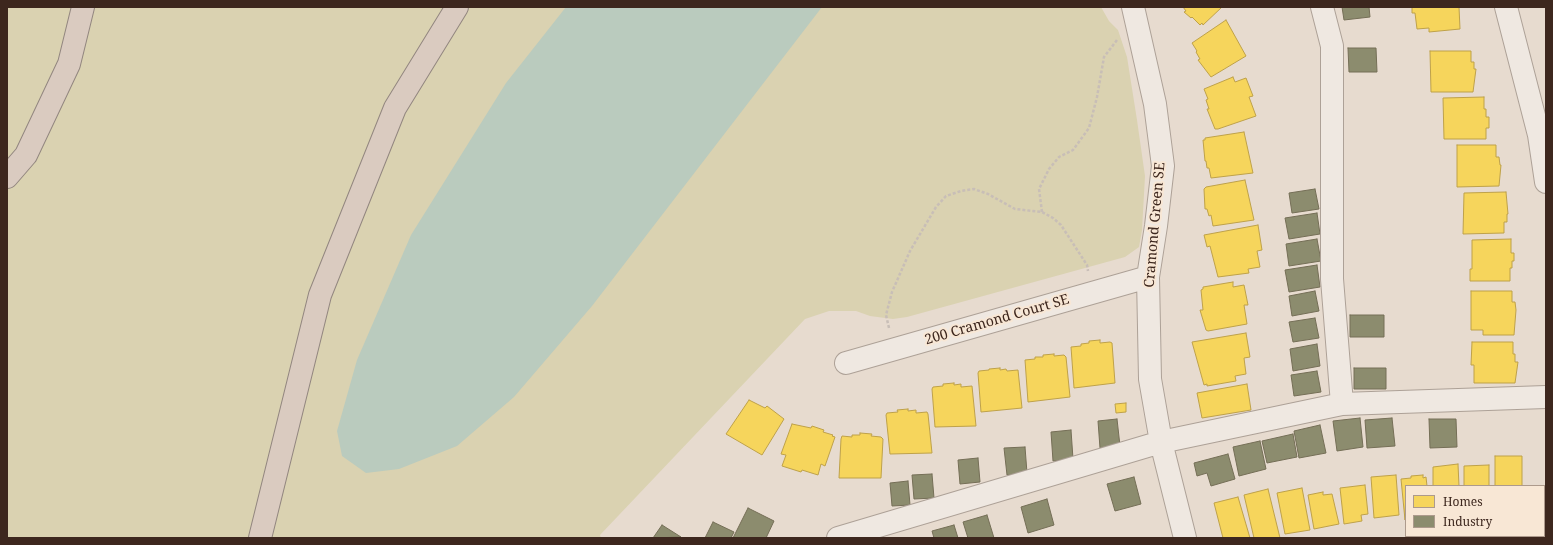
<!DOCTYPE html>
<html>
<head>
<meta charset="utf-8">
<style>
  body { margin:0 }
  #map { position:relative; width:1553px; height:545px; overflow:hidden; background:#e7dbcf; font-family:"Noto Serif",serif }
  canvas { display:block }
  .frame { position:absolute; inset:0; border:8px solid #3d271e; pointer-events:none }
  .legend { position:absolute; left:1405px; top:485px; width:140px; height:52px; box-sizing:border-box; background:#f8e7d5; border:1px solid #ad9a8c; margin:0; padding:5px 7px; list-style:none; font-size:12px; color:#3d271e }
  .legend li { display:flex; align-items:center; gap:8px; height:20px }
  .legend b { width:20px; border:1px solid #ad9a8c }
</style>
</head>
<body>
<div id="map">
<canvas width="1553" height="545"></canvas>
<div class="frame"></div>
<ul class="legend">
<li><b style="height:11px;background:#f6d55c"></b>Homes</li>
<li><b style="height:11px;background:#8c8c6e"></b>Industry</li>
</ul>
</div>
<script>
const c = document.querySelector('canvas').getContext('2d');
c.lineJoin = 'round';
function fillPath(path, color) {
  c.fillStyle = color;
  c.fill(path, 'evenodd');
}
function toPath(rows) {
  const path = new Path2D();
  for (const r of rows) {
    path.moveTo(r[0], r[1]);
    for (let i = 2; i < r.length; i += 2) path.lineTo(r[i], r[i + 1]);
  }
  return path;
}
function trace(path, color, width, dash) {
  c.strokeStyle = color;
  c.lineWidth = width;
  c.lineCap = dash ? 'butt' : 'round';
  c.setLineDash(dash || []);
  c.stroke(path);
}
function drawText(font, color, halo, rows, align = 'center') {
  c.font = font + ' "Noto Serif",serif';
  c.lineWidth = 4;
  c.setLineDash([]);
  c.textBaseline = 'middle';
  c.strokeStyle = halo;
  c.fillStyle = color;
  for (const [text, x, y, turn = 0] of rows) {
    c.save();
    c.translate(x, y);
    c.rotate((+turn || 0) * Math.PI / 180);
    c.textAlign = isNaN(turn) ? turn : align;
    if (halo) c.strokeText(text, 0, 0);
    c.fillText(text, 0, 0);
    c.restore();
  }
}
fillPath(toPath([
  [7,7,1101,7,1109,21,1118,30,1127,57,1137,120,1145,176,1142,230,1139,247,1125,257,907,317,893,319,870,316,856,311,829,311,805,319,600,535,601,538,7,538]
]), '#dad2b1');
fillPath(toPath([
  [566,7,822,7,592,306,514,397,457,446,399,469,366,473,342,456,337,431,357,360,411,235,506,83]
]), '#bacbbe');
const homes = toPath([
  [1183,7,1222,7,1203,25,1202,23,1200,25,1192,17,1191,18,1184,12,1186,11,1183,7],
  [1412,7,1459,7,1460,29,1429,32,1429,28,1417,29,1415,13,1412,13,1412,7],
  [1226,20,1246,56,1211,77,1198,60,1200,59,1196,52,1197,51,1192,43,1226,20],
  [1430,51,1471,51,1471,62,1474,62,1474,69,1476,69,1473,92,1431,92,1430,51],
  [1233,77,1235,82,1246,78,1253,96,1249,97,1256,116,1218,129,1215,129,1207,109,1209,109,1206,100,1208,99,1204,89,1233,77],
  [1484,97,1484,109,1486,109,1486,117,1489,117,1489,128,1486,128,1486,139,1444,139,1443,98,1484,97],
  [1244,132,1253,173,1211,178,1209,168,1207,168,1206,161,1205,161,1203,140,1205,140,1205,138,1244,132],
  [1457,145,1496,145,1496,157,1499,157,1500,165,1501,165,1499,186,1457,187,1457,145],
  [1245,180,1254,220,1213,226,1211,215,1209,216,1207,209,1205,209,1204,189,1206,187,1245,180],
  [1506,192,1508,214,1507,214,1507,222,1504,222,1504,233,1463,234,1464,193,1506,192],
  [1258,225,1262,250,1257,251,1260,267,1248,269,1249,273,1218,277,1210,246,1207,247,1204,235,1258,225],
  [1511,239,1511,253,1514,253,1514,261,1512,261,1512,268,1510,268,1510,281,1470,281,1470,269,1472,269,1472,240,1511,239],
  [1233,282,1233,287,1244,285,1248,305,1244,305,1247,324,1208,331,1206,330,1200,310,1203,310,1201,290,1203,289,1203,287,1233,282],
  [1471,291,1512,291,1512,302,1515,302,1516,310,1514,335,1483,335,1483,330,1471,330,1471,291],
  [1246,333,1250,357,1244,358,1246,374,1235,376,1236,381,1207,386,1207,384,1204,385,1192,342,1246,333],
  [1100,340,1100,343,1110,342,1112,343,1115,383,1074,388,1071,347,1081,346,1081,344,1089,343,1089,341,1100,340],
  [1472,342,1513,342,1513,354,1515,354,1515,362,1518,362,1515,383,1474,383,1474,365,1471,365,1472,342],
  [1054,354,1054,356,1064,355,1066,357,1070,397,1028,402,1025,360,1035,359,1035,357,1043,357,1043,355,1054,354],
  [1000,368,1000,370,1006,369,1007,371,1018,370,1022,408,981,412,978,373,979,371,989,370,989,369,1000,368],
  [954,383,954,385,961,384,961,387,972,386,976,426,935,427,932,389,933,387,943,386,943,384,954,383],
  [1247,384,1251,410,1202,418,1197,393,1247,384],
  [749,400,765,408,767,406,784,419,762,455,726,434,749,400],
  [1126,403,1126,412,1116,413,1115,404,1126,403],
  [908,409,908,411,916,410,916,413,927,412,928,414,932,453,890,454,886,415,887,413,898,412,897,410,908,409],
  [792,424,811,428,812,426,824,430,823,432,833,435,832,436,835,437,825,466,821,464,818,475,802,470,801,472,782,466,786,455,781,454,792,424],
  [860,433,872,434,871,436,881,437,883,439,881,478,839,478,841,439,842,436,852,437,852,435,860,435,860,433],
  [1495,456,1522,456,1522,486,1495,486,1495,456],
  [1458,464,1459,486,1433,486,1433,467,1458,464],
  [1489,465,1489,486,1464,486,1464,466,1489,465],
  [1396,475,1399,515,1374,518,1371,477,1396,475],
  [1423,475,1423,478,1426,477,1427,486,1406,486,1405,520,1401,479,1411,478,1411,476,1423,475],
  [1365,485,1368,514,1361,515,1362,521,1344,524,1340,488,1365,485],
  [1302,488,1310,530,1285,534,1277,493,1302,488],
  [1268,489,1280,538,1254,538,1244,495,1268,489],
  [1323,492,1323,495,1332,494,1339,524,1314,529,1308,495,1323,492],
  [1238,497,1250,538,1223,538,1214,503,1238,497]
]);
fillPath(homes, '#f6d55c');
trace(homes, '#bea149', 1);
const industry = toPath([
  [1342,7,1369,7,1370,17,1344,20,1342,7],
  [1348,48,1376,48,1377,72,1349,72,1348,48],
  [1315,189,1319,209,1292,213,1289,193,1315,189],
  [1317,213,1320,234,1289,239,1285,218,1317,213],
  [1317,239,1321,261,1289,266,1286,244,1317,239],
  [1317,265,1320,287,1289,292,1285,270,1317,265],
  [1315,291,1319,311,1292,316,1289,296,1315,291],
  [1350,315,1384,315,1384,337,1350,337,1350,315],
  [1315,318,1319,338,1293,342,1289,322,1315,318],
  [1317,344,1320,366,1293,371,1290,349,1317,344],
  [1354,368,1386,368,1386,389,1354,389,1354,368],
  [1317,371,1321,392,1294,396,1291,375,1317,371],
  [1360,418,1363,447,1337,451,1333,421,1360,418],
  [1392,418,1395,446,1367,448,1365,420,1392,418],
  [1117,419,1120,446,1100,448,1098,421,1117,419],
  [1429,419,1456,419,1457,447,1430,448,1429,419],
  [1320,425,1326,453,1299,458,1294,431,1320,425],
  [1071,430,1073,459,1053,461,1051,432,1071,430],
  [1293,434,1297,457,1267,463,1262,441,1293,434],
  [1260,441,1266,469,1239,476,1233,447,1260,441],
  [1025,447,1027,473,1007,475,1004,448,1025,447],
  [1228,454,1235,479,1211,486,1207,473,1197,476,1194,463,1228,454],
  [978,458,980,482,960,484,958,460,978,458],
  [932,474,934,498,914,499,912,475,932,474],
  [1134,477,1141,504,1115,511,1107,484,1134,477],
  [908,481,910,505,892,506,890,483,908,481],
  [1047,499,1054,525,1028,533,1021,507,1047,499],
  [748,508,774,521,766,538,733,538,748,508],
  [987,515,994,538,968,538,963,522,987,515],
  [713,522,734,532,731,538,705,538,713,522],
  [662,525,681,537,653,538,662,525],
  [954,525,958,538,934,538,932,531,954,525]
]);
fillPath(industry, '#8c8c6e');
trace(industry, '#746e56', 1);
const minor = toPath([
  [1133,7,1155,104,1163,166,1156,226,1148,277,1150,379,1161,442,1185,538],
  [1322,7,1332,46,1332,279,1342,404],
  [1506,7,1539,135,1546,182],
  [846,363,1148,277],
  [838,538,1161,442,1342,404,1546,397]
]);
const highway = toPath([
  [7,177,26,155,69,64,83,7],
  [260,538,320,295,395,108,457,7]
]);
trace(minor, '#ada197', 24);
trace(highway, '#92867f', 24);
trace(toPath([
  [1042,212,1039,189,1049,169,1059,157,1073,150,1089,128,1097,97,1104,57,1117,40],
  [889,328,886,315,892,292,910,251,936,207,946,196,961,191,974,189,988,194,1015,209,1042,212,1053,218,1061,225,1087,265,1088,271]
]), '#c8beb7', 2.5, [3, 2]);
trace(minor, '#efe8e1', 22);
trace(highway, '#dacbc0', 22);
drawText('14px', '#3d271e', '#f8e7d5', [
  ["Cramond Green SE",1155,225,-85],
  ["200 Cramond Court SE",997,320,-16]
]);
</script>
</body>
</html>
